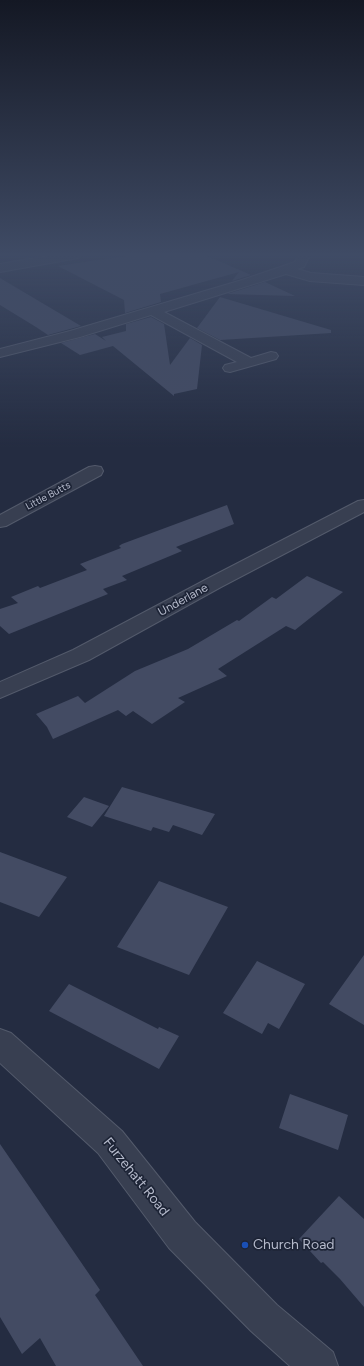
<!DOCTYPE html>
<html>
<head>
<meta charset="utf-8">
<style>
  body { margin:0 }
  canvas { display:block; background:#242c41 }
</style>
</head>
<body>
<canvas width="364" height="1366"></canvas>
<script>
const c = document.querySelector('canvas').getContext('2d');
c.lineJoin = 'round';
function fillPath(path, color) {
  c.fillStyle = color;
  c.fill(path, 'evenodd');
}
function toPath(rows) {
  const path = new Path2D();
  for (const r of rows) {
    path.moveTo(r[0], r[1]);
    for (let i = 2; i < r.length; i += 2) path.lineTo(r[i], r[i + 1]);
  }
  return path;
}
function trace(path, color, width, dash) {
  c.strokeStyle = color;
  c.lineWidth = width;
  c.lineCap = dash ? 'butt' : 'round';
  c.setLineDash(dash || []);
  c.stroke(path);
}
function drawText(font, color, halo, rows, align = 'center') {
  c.font = font + ' Figtree,sans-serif';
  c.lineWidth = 3.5;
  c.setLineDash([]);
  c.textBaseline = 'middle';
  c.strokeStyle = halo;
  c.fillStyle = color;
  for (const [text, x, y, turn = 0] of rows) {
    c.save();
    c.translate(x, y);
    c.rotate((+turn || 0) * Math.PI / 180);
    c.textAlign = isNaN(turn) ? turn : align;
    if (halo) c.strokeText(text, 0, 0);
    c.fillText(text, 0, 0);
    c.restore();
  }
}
fillPath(toPath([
  [132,255,205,255,251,275,232,281,239,272,160,294,161,302,125,313,124,300,58,266],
  [0,278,81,326,48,335,36,327,0,305],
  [265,282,295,296,227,294],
  [220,297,331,330,331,333,220,340,197,328],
  [151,317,164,324,170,365,190,338,202,345,197,389,174,394,174,396,113,346,80,355,61,343,95,334,106,341,102,337,126,331,126,324],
  [227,505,234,524,176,547,182,551,122,576,127,580,103,589,108,594,9,634,0,626,0,609,18,603,11,597,38,586,40,588,87,570,80,564,121,548,119,546,122,544],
  [307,576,343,592,295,630,286,626,218,669,227,676,178,698,185,702,152,724,133,711,126,716,118,710,53,739,47,727,36,714,78,696,85,703,135,671,188,649,237,620,239,621,272,597,276,599],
  [122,787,215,814,202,835,173,825,169,832,153,827,151,831,104,816],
  [84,797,109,806,92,827,67,817],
  [0,852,67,877,39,917,0,902],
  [159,881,228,907,189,975,117,947],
  [364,955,364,1025,329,1004],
  [257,961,305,984,279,1029,268,1023,262,1034,223,1013],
  [69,984,158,1029,159,1027,179,1036,159,1069,49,1011],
  [290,1094,348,1115,338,1150,279,1128],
  [0,1144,100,1290,95,1295,143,1366,56,1366,40,1338,22,1354,0,1317],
  [339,1196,364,1219,364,1307,340,1279,323,1262,321,1263,299,1239]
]), '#434b63');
const minor = toPath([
  [54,255,83,255,78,258,0,272,0,264,54,255],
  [298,255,310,255,304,267,297,269,311,273,364,277,364,285,310,281,286,274,164,312,251,358,271,352,276,353,278,356,276,359,230,372,225,371,223,368,225,365,237,362,151,315,80,337,0,357,0,349,70,331,242,280,295,262,298,255],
  [95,466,101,467,103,471,101,475,6,526,0,527,0,515,89,467,95,466],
  [364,500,364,512,221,587,89,660,0,698,0,682,73,650,207,579,358,501,364,500],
  [0,1029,11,1033,122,1131,195,1222,277,1305,333,1352,338,1366,290,1366,251,1331,169,1248,98,1153,0,1063,0,1029]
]);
trace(minor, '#535a6b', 2);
fillPath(minor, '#383f51');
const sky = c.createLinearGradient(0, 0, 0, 447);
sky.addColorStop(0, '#141824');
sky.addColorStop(0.57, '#3f4b65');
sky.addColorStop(1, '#3f4b6500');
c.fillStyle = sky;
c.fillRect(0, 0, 364, 447);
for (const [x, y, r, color] of [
  [245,1245,4,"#1a4fb4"]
]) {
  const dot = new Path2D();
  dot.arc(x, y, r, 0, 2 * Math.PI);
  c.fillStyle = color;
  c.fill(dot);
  trace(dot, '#1d2436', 1.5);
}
drawText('10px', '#b5bacb', '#1d2436', [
  ["Little Butts",48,496,-28]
]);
drawText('12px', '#b5bacb', '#1d2436', [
  ["Underlane",183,600,-29]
]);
drawText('14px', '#b5bacb', '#1d2436', [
  ["Furzehatt Road",136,1177,51]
]);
drawText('14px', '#b5bacb', '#1d2436', [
  ["Church Road",253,1245]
], 'left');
</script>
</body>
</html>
